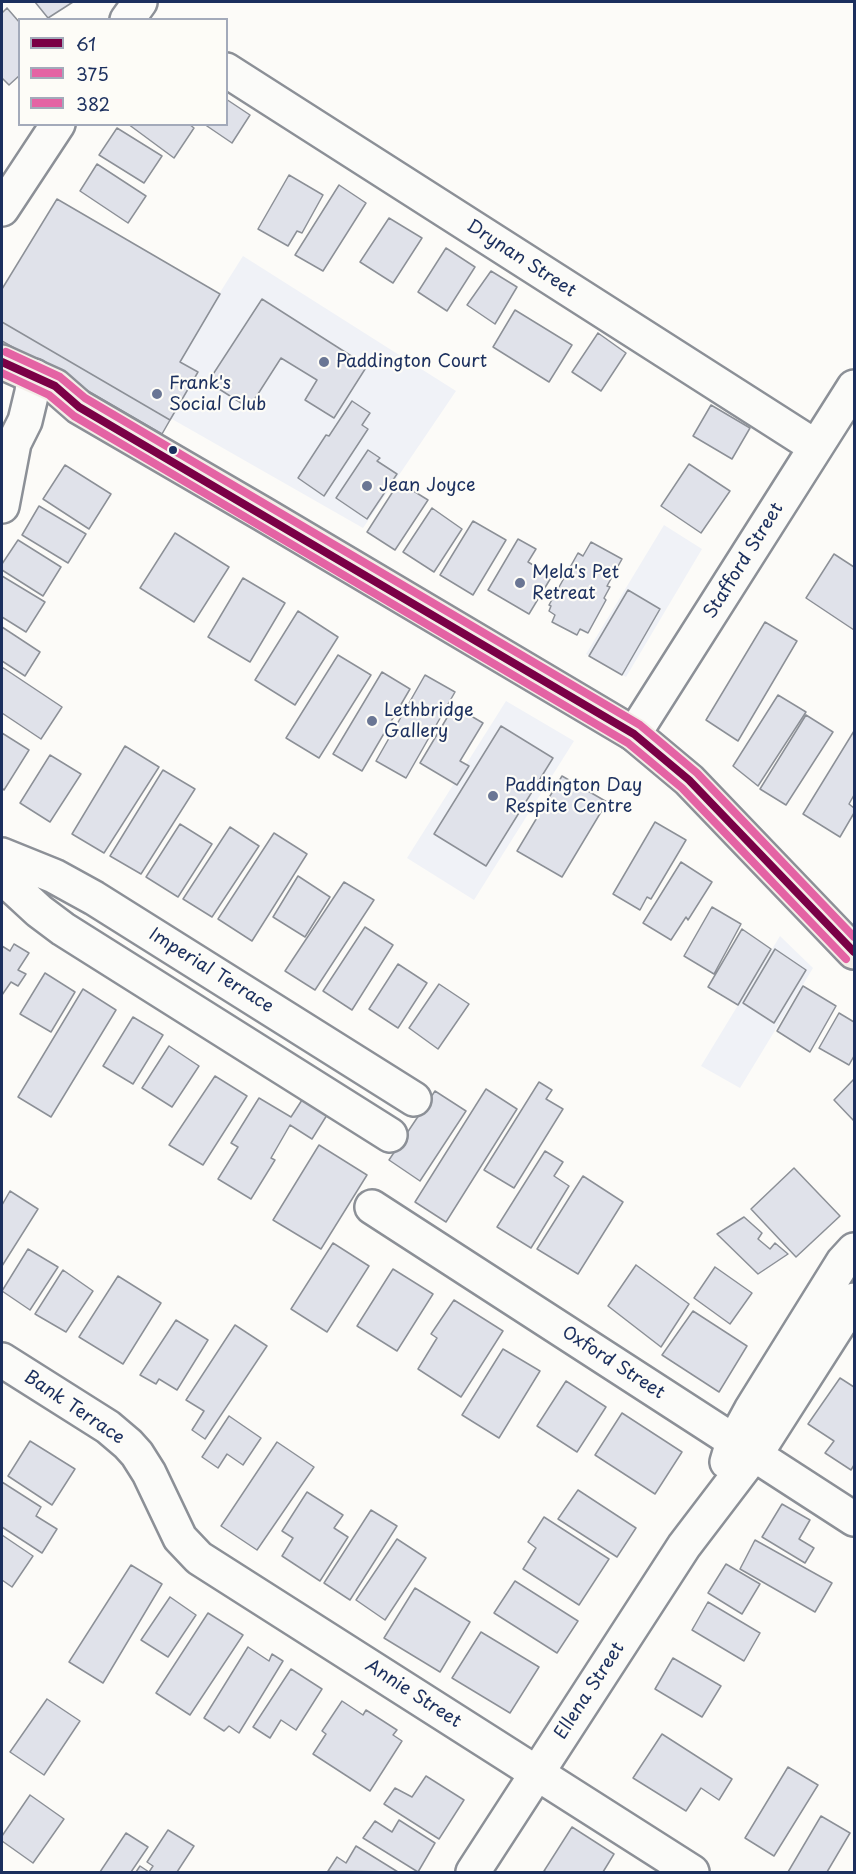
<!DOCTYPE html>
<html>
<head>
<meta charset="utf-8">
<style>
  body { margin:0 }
  #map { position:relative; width:856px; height:1874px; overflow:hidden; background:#fcfbf8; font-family:"Playpen Sans",sans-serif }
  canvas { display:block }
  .frame { position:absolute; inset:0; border:3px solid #1b2f5e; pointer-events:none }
  .legend { position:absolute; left:18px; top:18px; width:210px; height:108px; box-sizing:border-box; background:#fdfcf7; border:2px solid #a3aaba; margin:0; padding:8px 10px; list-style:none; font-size:18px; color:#1b2f5e }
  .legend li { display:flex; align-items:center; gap:12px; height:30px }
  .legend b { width:30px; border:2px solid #a3aaba }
</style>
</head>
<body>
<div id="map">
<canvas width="856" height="1874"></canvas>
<div class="frame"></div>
<ul class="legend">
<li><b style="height:8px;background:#7a0046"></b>61</li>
<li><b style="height:8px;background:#e463a4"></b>375</li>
<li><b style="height:8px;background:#e463a4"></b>382</li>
</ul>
</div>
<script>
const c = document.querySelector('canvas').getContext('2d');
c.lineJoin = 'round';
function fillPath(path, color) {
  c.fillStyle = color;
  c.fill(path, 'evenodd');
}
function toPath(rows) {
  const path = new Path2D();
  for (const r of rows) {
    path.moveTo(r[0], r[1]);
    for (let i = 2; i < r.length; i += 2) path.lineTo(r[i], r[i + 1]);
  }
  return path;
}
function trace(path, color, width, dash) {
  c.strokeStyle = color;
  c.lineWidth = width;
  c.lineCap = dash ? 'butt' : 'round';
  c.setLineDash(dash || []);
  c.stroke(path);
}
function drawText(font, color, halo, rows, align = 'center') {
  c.font = font + ' "Playpen Sans",sans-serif';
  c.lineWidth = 4.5;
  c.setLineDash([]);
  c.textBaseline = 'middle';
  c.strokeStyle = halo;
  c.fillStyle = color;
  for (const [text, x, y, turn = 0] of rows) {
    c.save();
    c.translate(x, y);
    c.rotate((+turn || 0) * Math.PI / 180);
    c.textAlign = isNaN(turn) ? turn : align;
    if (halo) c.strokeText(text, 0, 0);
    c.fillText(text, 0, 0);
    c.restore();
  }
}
fillPath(toPath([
  [57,199,219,294,243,256,456,391,363,528,2,322,2,289],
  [664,525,702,549,626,677,586,654],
  [506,701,574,741,474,900,407,858],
  [780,936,813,968,740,1088,701,1066]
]), '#f0f2f7');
const building = toPath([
  [35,2,73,2,48,18,35,2],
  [7,8,20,23,20,75,9,85,2,78,2,13,7,8],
  [226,99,250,115,232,143,204,124,226,124,226,99],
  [128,124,189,124,194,128,174,158,128,124],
  [117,128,162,156,144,183,99,155,117,128],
  [97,164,146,196,128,223,80,191,97,164],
  [289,175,323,195,302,233,297,231,288,246,258,229,289,175],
  [339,185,366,203,323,271,295,255,339,185],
  [57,199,220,294,180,362,198,372,170,420,2,322,2,289,57,199],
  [389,218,422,238,393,283,360,262,389,218],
  [446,248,475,267,447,311,418,292,446,248],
  [491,271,517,287,495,324,467,305,491,271],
  [262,299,367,366,334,418,305,400,317,380,281,358,249,408,208,382,262,299],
  [515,310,572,345,549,382,493,347,515,310],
  [2,322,170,420,162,434,2,341,2,322],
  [598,333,626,353,601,391,572,372,598,333],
  [352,401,370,413,362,425,368,429,324,496,298,478,326,435,329,436,352,401],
  [711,405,750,428,732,459,693,436,711,405],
  [368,450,380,458,377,461,397,474,367,519,336,498,368,450],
  [689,464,730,491,701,533,661,506,689,464],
  [65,465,111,494,89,529,43,499,65,465],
  [399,482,428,500,395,550,367,532,399,482],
  [39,506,86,534,68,563,22,535,39,506],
  [432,508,462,529,434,572,403,552,432,508],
  [473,521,506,540,473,595,440,575,473,521],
  [175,533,229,567,194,622,140,588,175,533],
  [518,539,536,549,528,562,552,576,529,614,488,590,518,539],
  [18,540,61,567,43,596,2,570,2,564,18,540],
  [591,542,622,559,607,586,610,587,604,598,606,600,588,633,580,629,577,635,552,622,555,615,549,611,551,606,549,605,578,553,583,556,591,542],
  [834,554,854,567,854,630,806,598,834,554],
  [2,576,45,602,26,632,2,617,2,576],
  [243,578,285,603,250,662,208,637,243,578],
  [628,590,660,609,622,675,589,656,628,590],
  [298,611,338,637,295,705,255,680,298,611],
  [765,622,797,641,738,741,706,720,765,622],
  [2,627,40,652,25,676,2,661,2,627],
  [338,655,371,675,319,758,286,738,338,655],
  [2,667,62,707,41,739,2,713,2,667],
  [382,672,410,689,362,771,333,754,382,672],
  [425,675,455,692,406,778,376,761,425,675],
  [778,695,806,712,758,786,733,766,778,695],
  [454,706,483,723,460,761,469,766,457,785,420,763,454,706],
  [806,715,833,732,786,805,760,789,806,715],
  [501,726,553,758,486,866,434,834,501,726],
  [854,731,854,795,849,804,854,808,854,813,840,837,803,814,854,731],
  [2,733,29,750,4,790,2,788,2,733],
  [125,746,159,767,104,853,72,834,125,746],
  [50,755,81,774,50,822,20,803,50,755],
  [163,770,195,789,141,874,110,856,163,770],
  [562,776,607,802,562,877,517,851,562,776],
  [655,822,686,840,651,899,647,897,640,910,613,894,655,822],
  [180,824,212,844,178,897,146,877,180,824],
  [230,827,259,846,212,917,183,899,230,827],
  [274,833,307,854,252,941,218,919,274,833],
  [681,862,712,882,688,920,686,917,671,940,643,923,681,862],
  [298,876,330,897,305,937,273,917,298,876],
  [344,882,374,900,315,990,285,971,344,882],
  [712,907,741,924,714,974,684,956,712,907],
  [365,927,393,945,352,1010,323,991,365,927],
  [742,929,771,949,738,1005,708,987,742,929],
  [14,944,29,953,18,970,26,974,18,986,11,982,2,995,2,946,10,951,14,944],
  [775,949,806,970,774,1023,743,1003,775,949],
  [398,964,427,983,398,1028,369,1009,398,964],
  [45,973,75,992,51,1032,20,1014,45,973],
  [439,984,469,1004,438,1049,409,1028,439,984],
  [803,986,836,1006,810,1052,777,1031,803,986],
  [83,989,116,1010,51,1117,18,1097,83,989],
  [839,1013,854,1022,854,1056,849,1065,819,1048,839,1013],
  [133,1017,163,1035,133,1084,103,1066,133,1017],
  [169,1046,199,1066,172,1107,142,1088,169,1046],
  [215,1076,247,1096,203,1165,169,1145,215,1076],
  [854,1079,854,1121,834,1100,854,1079],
  [539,1082,552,1090,546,1099,563,1109,514,1188,484,1170,539,1082],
  [486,1089,517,1109,446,1222,415,1202,486,1089],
  [435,1091,466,1111,420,1181,389,1160,435,1091],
  [259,1098,291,1117,302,1100,327,1115,312,1139,290,1125,271,1158,275,1160,251,1199,218,1179,238,1147,231,1143,259,1098],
  [319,1145,367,1175,321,1249,273,1220,319,1145],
  [545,1151,563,1162,554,1176,569,1186,531,1248,497,1227,545,1151],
  [794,1168,840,1216,796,1257,751,1209,794,1168],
  [583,1176,623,1202,578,1274,537,1249,583,1176],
  [10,1191,38,1209,2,1266,2,1205,10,1191],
  [744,1217,762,1233,758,1239,770,1249,775,1243,788,1254,758,1274,717,1234,744,1217],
  [333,1243,369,1266,327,1332,291,1309,333,1243],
  [28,1249,58,1267,30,1310,2,1291,28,1249],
  [636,1265,689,1304,661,1347,608,1306,636,1265],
  [715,1267,752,1293,730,1324,694,1298,715,1267],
  [393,1269,433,1294,397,1351,357,1326,393,1269],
  [63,1270,93,1291,66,1332,35,1314,63,1270],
  [118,1276,161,1303,123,1364,79,1337,118,1276],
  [454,1300,503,1331,461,1397,418,1369,437,1338,431,1334,454,1300],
  [693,1311,747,1346,719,1392,662,1355,693,1311],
  [176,1320,208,1340,177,1390,159,1379,156,1384,140,1375,176,1320],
  [235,1325,267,1346,205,1439,192,1430,204,1411,186,1400,235,1325],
  [503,1349,540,1371,499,1438,462,1415,503,1349],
  [840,1378,854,1387,854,1465,851,1470,825,1453,834,1441,808,1424,840,1378],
  [566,1381,606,1407,577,1452,537,1426,566,1381],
  [622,1413,682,1452,655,1494,595,1455,622,1413],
  [229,1416,261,1438,243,1465,227,1454,218,1468,202,1457,229,1416],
  [30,1441,75,1469,52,1505,8,1476,30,1441],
  [277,1442,314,1467,257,1550,221,1526,277,1442],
  [2,1482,41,1507,36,1516,57,1529,42,1553,2,1527,2,1482],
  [578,1490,636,1528,617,1557,558,1519,578,1490],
  [307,1492,343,1515,334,1528,348,1537,320,1581,282,1556,293,1538,282,1531,307,1492],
  [782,1504,810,1520,799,1539,814,1548,805,1563,762,1537,782,1504],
  [371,1510,397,1526,350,1600,324,1583,371,1510],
  [544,1517,609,1559,579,1605,523,1569,536,1548,528,1542,544,1517],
  [2,1535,33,1556,12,1587,2,1580,2,1535],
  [397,1539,426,1558,385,1620,356,1600,397,1539],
  [755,1540,832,1583,815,1612,740,1569,755,1540],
  [726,1564,760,1584,742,1614,708,1593,726,1564],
  [131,1565,162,1584,103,1683,69,1662,131,1565],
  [515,1581,578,1621,557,1653,494,1613,515,1581],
  [415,1588,470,1622,440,1672,384,1638,415,1588],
  [170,1597,196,1615,168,1657,141,1640,170,1597],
  [708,1602,760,1633,744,1661,692,1630,708,1602],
  [208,1613,243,1635,190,1715,156,1693,208,1613],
  [481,1632,539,1667,510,1713,452,1678,481,1632],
  [248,1647,269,1661,272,1654,283,1661,239,1733,229,1726,224,1731,204,1718,248,1647],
  [673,1658,721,1686,702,1717,655,1689,673,1658],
  [291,1669,322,1689,296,1730,281,1720,270,1738,253,1727,291,1669],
  [47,1699,80,1721,44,1775,10,1752,47,1699],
  [342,1701,363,1715,366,1710,397,1730,393,1735,402,1741,370,1791,313,1754,326,1734,322,1731,342,1701],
  [662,1734,732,1779,719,1800,701,1788,686,1811,633,1778,662,1734],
  [788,1767,818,1785,774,1856,745,1838,788,1767],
  [426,1776,464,1800,439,1839,384,1804,395,1788,412,1797,426,1776],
  [30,1795,64,1819,33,1863,2,1841,2,1836,30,1795],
  [821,1816,850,1833,827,1872,788,1872,821,1816],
  [399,1820,435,1843,418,1872,363,1838,375,1821,392,1832,399,1820],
  [572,1827,614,1854,603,1872,547,1872,544,1871,572,1827],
  [168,1830,194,1846,177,1872,136,1872,140,1866,149,1872,153,1866,147,1862,168,1830],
  [126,1833,148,1847,131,1872,100,1872,126,1833],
  [356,1846,398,1872,328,1871,337,1857,346,1863,356,1846]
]);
fillPath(building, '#e0e2ea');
trace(building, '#8c9097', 1.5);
const minor = toPath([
  [127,20,140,2],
  [226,70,816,447],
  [2,209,58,124],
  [2,459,14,443,25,421,32,392,34,376],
  [2,506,14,443],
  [634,734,854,387],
  [2,855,54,876,94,898,414,1099],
  [2,877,39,911,63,929,390,1135],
  [372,1207,854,1519],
  [2,1360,108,1427,128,1444,137,1454,149,1473,180,1538,199,1558,692,1872],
  [727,1462,732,1445,751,1410,843,1262,854,1250],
  [473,1872,684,1546,764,1441,854,1300]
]);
const major = toPath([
  [2,362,55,386,79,407,263,514,634,734,689,780,854,952]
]);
trace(minor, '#8c9097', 38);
trace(major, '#8c9097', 38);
trace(minor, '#fbfbf9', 33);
trace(major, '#f3eee8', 33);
trace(toPath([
  [2,362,55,386,79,407,634,734,689,780,854,952]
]), '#7a0046', 8);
trace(toPath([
  [2,373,49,395,74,416,628,743,682,788,846,959]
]), '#e463a4', 8);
trace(toPath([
  [6,352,60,377,85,398,640,725,697,773,854,937]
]), '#e463a4', 8);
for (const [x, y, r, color] of [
  [324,362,6,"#6a7694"],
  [157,394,6,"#6a7694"],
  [173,450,5,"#1b2f5e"],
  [367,486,6,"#6a7694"],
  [520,583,6,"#6a7694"],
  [372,721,6,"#6a7694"],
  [493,796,6,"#6a7694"]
]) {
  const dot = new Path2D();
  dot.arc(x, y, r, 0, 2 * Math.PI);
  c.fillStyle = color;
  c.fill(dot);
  trace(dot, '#fdfcf7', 2);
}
drawText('18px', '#1b2f5e', '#fdfcf7', [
  ["Drynan Street",521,259,33],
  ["Stafford Street",744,561,-58],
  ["Imperial Terrace",211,971,32],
  ["Oxford Street",613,1363,33],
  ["Bank Terrace",74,1408,34],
  ["Ellena Street",590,1691,-57],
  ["Annie Street",413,1694,33]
]);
drawText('18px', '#1b2f5e', '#fdfcf7', [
  ["Paddington Court",336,362],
  ["Frank's",169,384],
  ["Social Club",169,405],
  ["Jean Joyce",379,486],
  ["Mela's Pet",532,573],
  ["Retreat",532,594],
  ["Lethbridge",384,711],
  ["Gallery",384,732],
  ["Paddington Day",505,786],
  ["Respite Centre",505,807]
], 'left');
</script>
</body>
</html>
